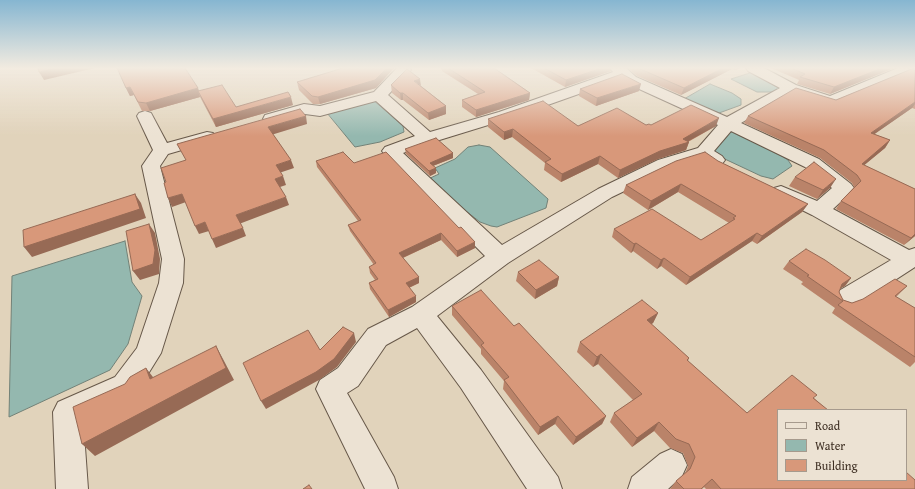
<!DOCTYPE html>
<html>
<head>
<meta charset="utf-8">
<style>
  body { margin:0 }
  #map { position:relative; width:915px; height:489px; overflow:hidden; background:#e1d3bb; font-family:"Gentium Book Plus",serif }
  canvas { display:block }
  .legend { position:absolute; left:777px; top:409px; width:130px; height:72px; box-sizing:border-box; background:#ece2d3; border:1px solid #a69a8d; margin:0; padding:5px 7px; list-style:none; font-size:12px; color:#3e2f23 }
  .legend li { display:flex; align-items:center; gap:8px; height:20px }
  .legend b { width:20px; border:1px solid #a69a8d }
</style>
</head>
<body>
<div id="map">
<canvas width="915" height="489"></canvas>
<ul class="legend">
<li><b style="height:5px;background:#ece2d3"></b>Road</li>
<li><b style="height:11px;background:#94b8af"></b>Water</li>
<li><b style="height:11px;background:#d8987a"></b>Building</li>
</ul>
</div>
<script>
const c = document.querySelector('canvas').getContext('2d');
c.lineJoin = 'round';
function fillPath(path, color) {
  c.fillStyle = color;
  c.fill(path, 'evenodd');
}
function toPath(rows) {
  const path = new Path2D();
  for (const r of rows) {
    path.moveTo(r[0], r[1]);
    for (let i = 2; i < r.length; i += 2) path.lineTo(r[i], r[i + 1]);
  }
  return path;
}
function trace(path, color, width, dash) {
  c.strokeStyle = color;
  c.lineWidth = width;
  c.lineCap = dash ? 'butt' : 'round';
  c.setLineDash(dash || []);
  c.stroke(path);
}
const water = toPath([
  [753,72,782,86,775,92,757,92,731,79,753,72],
  [710,84,732,93,741,99,741,105,719,113,684,99,710,84],
  [372,99,403,126,404,132,380,142,355,147,327,113,372,99],
  [735,131,777,153,788,160,792,166,773,179,761,176,712,153,728,133,735,131],
  [479,145,490,147,548,199,546,208,497,227,491,226,480,222,426,180,439,174,435,168,455,159,468,147,479,145],
  [125,241,132,282,142,296,128,344,110,370,9,417,12,276,125,241]
]);
fillPath(water, '#94b8af');
trace(water, '#728177', 1);
const minor = toPath([
  [396,68,410,68,411,70,388,95,430,132,499,112,613,72,610,68,626,68,636,77,727,117,780,88,748,71,746,68,764,68,796,85,830,96,898,68,915,68,915,71,831,106,792,93,741,123,819,159,851,184,854,188,851,192,833,209,909,250,915,248,915,267,855,306,846,309,837,306,834,299,837,292,891,260,812,215,774,196,771,192,774,188,781,186,817,201,832,188,805,167,731,131,714,151,722,156,725,160,722,164,716,166,710,164,702,159,672,168,612,197,508,263,437,316,481,370,558,477,562,489,527,489,461,388,417,328,386,345,358,386,347,393,394,477,398,489,365,489,316,389,320,380,338,368,368,329,412,307,485,256,385,155,382,151,385,147,415,136,376,101,320,116,305,114,271,124,265,123,263,119,265,115,304,104,320,106,374,92,396,69,396,68],
  [621,79,626,83,718,125,698,148,658,160,598,189,502,245,403,153,433,142,511,118,621,79],
  [145,111,151,113,167,143,207,132,213,133,216,137,213,141,168,154,160,166,184,259,183,283,161,353,135,395,83,419,88,489,56,489,53,412,58,402,115,377,137,348,159,283,162,259,142,166,153,150,137,116,139,113,145,111],
  [671,449,682,454,687,465,682,476,668,489,628,489,632,477,660,454,671,449]
]);
trace(minor, '#675849', 2);
fillPath(minor, '#ece2d3');
fillPath(toPath([
  [343,68,394,68,376,88,320,104,313,104,299,90,297,82],
  [441,68,494,68,530,93,529,100,476,117,462,107,462,100,478,94,442,71],
  [531,68,611,68,611,71,565,87],
  [628,68,740,68,735,70,732,69,681,95,637,76],
  [771,68,894,68,830,94,797,84,799,80],
  [915,68,915,109,912,108,874,134,890,140,885,148,864,165,915,189,915,236,904,245,836,209,841,201,854,187,852,183,820,158,744,123,748,116,836,100],
  [391,85,421,86,446,106,446,114,429,120,403,100,401,100,392,93],
  [126,88,199,91,236,107,293,105,216,127,200,97,150,111,142,111,134,95,130,96],
  [580,89,639,91,596,106,579,96],
  [488,119,578,126,646,125,716,126,688,142,689,142,686,150,658,159,618,178,598,164,561,182,544,170,545,163,512,137,504,140,488,127],
  [405,149,453,153,453,158,433,166,436,173,430,176,406,154],
  [316,161,354,163,459,228,475,242,475,248,457,257,441,240,403,258,419,277,419,283,409,288,416,302,389,317,370,289,369,283,375,280,370,273,369,267,374,265,350,231,348,225,358,221,317,167],
  [718,161,808,204,802,212,757,244,752,241,686,285,661,266,657,269,633,251,631,253,612,237,614,229,701,240,729,223,678,192,648,210,623,193,626,185],
  [795,177,830,188,817,199,789,186],
  [789,261,851,278,845,286,840,288,839,292,843,300,852,303,907,286,896,297,915,308,915,362,910,367,832,313,835,308,801,284,803,282,783,269],
  [518,272,559,277,557,286,535,299,516,281],
  [452,306,514,326,606,416,602,424,573,445,555,424,538,435,503,389,504,381,481,354,481,349,452,315],
  [658,313,653,323,651,324,689,358,688,361,747,413,814,398,915,489,706,489,704,487,702,489,670,489,676,481,685,474,688,466,683,453,670,448,654,431,632,447,610,422,614,413,633,400,598,364,593,367,577,352,580,342]
]), '#ba8369');
fillPath(toPath([
  [57,68,95,68,44,80,39,72],
  [387,68,394,68,376,88,320,104,318,97],
  [602,68,611,68,611,71,565,87,566,80],
  [723,68,732,68,732,69,681,95,684,88],
  [736,68,740,68,735,70],
  [882,68,894,68,830,94,834,87],
  [420,79,421,86,414,81],
  [641,84,639,91,596,106,597,98],
  [130,87,134,95,130,96,126,88],
  [198,88,201,96,198,91,200,97,150,111,146,103],
  [400,93,403,93,403,100,401,100],
  [530,93,529,100,476,117,476,110],
  [291,97,293,105,216,127,213,119],
  [915,102,915,104,912,108,866,140,871,133],
  [446,106,446,114,429,120,428,113],
  [306,116,307,124,271,135,268,127],
  [719,118,716,126,685,143,689,142,686,150,658,159,618,178,620,170,683,139],
  [513,129,512,137,504,140,504,132],
  [890,140,885,148,856,172,862,164],
  [453,153,453,158,430,167,430,163],
  [600,156,598,164,561,182,562,174],
  [291,160,294,168,279,173,276,165],
  [436,168,436,173,430,176,429,171],
  [283,176,286,185,277,188,275,179],
  [836,179,830,188,817,199,823,190],
  [681,184,678,192,648,210,651,201],
  [135,194,141,203,146,218,32,257,24,247],
  [182,194,186,202,172,207,168,198],
  [286,197,289,205,239,224,236,215],
  [808,204,802,212,757,244,762,236],
  [205,222,209,231,199,234,195,226],
  [149,224,155,233,160,259,159,274,140,280,133,271],
  [243,228,246,236,216,248,212,239],
  [441,233,441,240,400,259,399,253],
  [757,233,752,241,686,285,690,277],
  [915,234,915,236,904,245],
  [475,242,475,248,457,257,457,251],
  [636,243,633,251,631,253,634,244],
  [664,258,661,266,657,269,661,260],
  [419,277,419,283,406,289,406,283],
  [559,277,557,286,535,299,536,290],
  [851,278,845,286,836,291,842,284],
  [416,296,416,302,389,317,388,310],
  [658,313,653,323,643,330,647,320],
  [354,333,356,342,337,367,319,380,266,409,261,401],
  [216,346,223,359,234,380,95,456,82,444],
  [601,354,598,364,593,367,597,357],
  [146,368,156,381,150,379],
  [558,416,555,424,538,435,540,427],
  [606,416,602,424,573,445,576,437],
  [659,422,654,431,632,447,637,438]
]), '#976a55');
const building = toPath([
  [38,68,57,68,39,72,38,68],
  [117,68,185,68,198,88,146,103,138,102,130,87,126,88,117,68],
  [343,68,387,68,375,80,318,97,312,96,297,82,343,68],
  [448,68,494,68,530,93,476,110,462,100,485,92,448,68],
  [544,68,602,68,566,80,544,68],
  [638,68,723,68,684,88,638,68],
  [791,68,882,68,834,87,800,77,805,74,791,68],
  [914,68,915,68,915,102,871,133,890,140,862,164,915,189,915,234,911,238,841,201,861,181,857,175,824,150,748,116,796,88,836,100,914,68],
  [407,69,420,79,414,81,446,106,428,113,403,93,400,93,391,85,407,69],
  [622,74,641,84,597,98,580,89,622,74],
  [222,85,236,107,288,92,291,97,213,119,198,91,222,85],
  [543,101,578,126,617,108,646,125,649,124,651,125,691,105,719,118,683,139,689,142,660,151,620,170,600,156,562,174,545,162,551,159,513,129,504,132,488,119,543,101],
  [300,109,306,116,268,127,291,160,276,165,283,176,275,179,286,197,236,215,243,228,212,239,205,222,195,226,182,194,168,198,164,183,166,182,161,168,186,160,177,144,300,109],
  [436,138,453,153,430,163,436,168,429,171,405,149,436,138],
  [343,152,354,163,386,152,459,228,461,227,475,242,457,251,441,233,399,253,419,277,406,283,416,296,388,310,369,283,378,279,369,267,376,263,348,225,361,220,316,161,343,152],
  [705,152,718,161,808,204,762,236,757,233,690,277,664,258,661,260,636,243,634,244,614,229,652,209,701,240,735,219,733,218,736,216,681,184,651,201,626,185,676,161,705,152],
  [814,162,836,179,823,190,795,177,814,162],
  [135,194,140,209,24,247,23,230,135,194],
  [149,224,155,250,153,264,133,271,126,231,149,224],
  [806,249,825,260,851,278,842,284,839,292,843,300,852,303,863,299,895,279,907,286,895,296,915,308,915,357,838,305,843,301,807,276,809,275,789,261,806,249],
  [539,260,559,277,536,290,518,272,539,260],
  [481,290,514,326,519,323,606,416,576,437,558,416,540,427,504,380,509,377,481,345,484,343,452,306,481,290],
  [642,300,658,313,647,320,689,358,687,360,747,413,792,375,817,395,813,398,828,410,778,410,778,480,906,480,906,472,915,480,915,489,721,489,712,479,701,489,684,489,676,481,690,469,695,457,689,444,676,439,659,422,637,438,614,413,642,394,601,354,597,357,580,342,642,300],
  [343,327,354,333,334,359,316,372,261,401,243,363,308,330,320,350,343,327],
  [216,346,226,368,82,444,73,407,125,384,130,377,146,368,150,379,216,346],
  [309,485,312,489,303,489,309,485]
]);
fillPath(building, '#d8987a');
trace(building, '#976a55', 1);
const sky = c.createLinearGradient(0, 0, 0, 136);
sky.addColorStop(0, '#86b6d1');
sky.addColorStop(0.5, '#f2ebe0');
sky.addColorStop(1, '#f2ebe000');
c.fillStyle = sky;
c.fillRect(0, 0, 915, 136);
</script>
</body>
</html>
